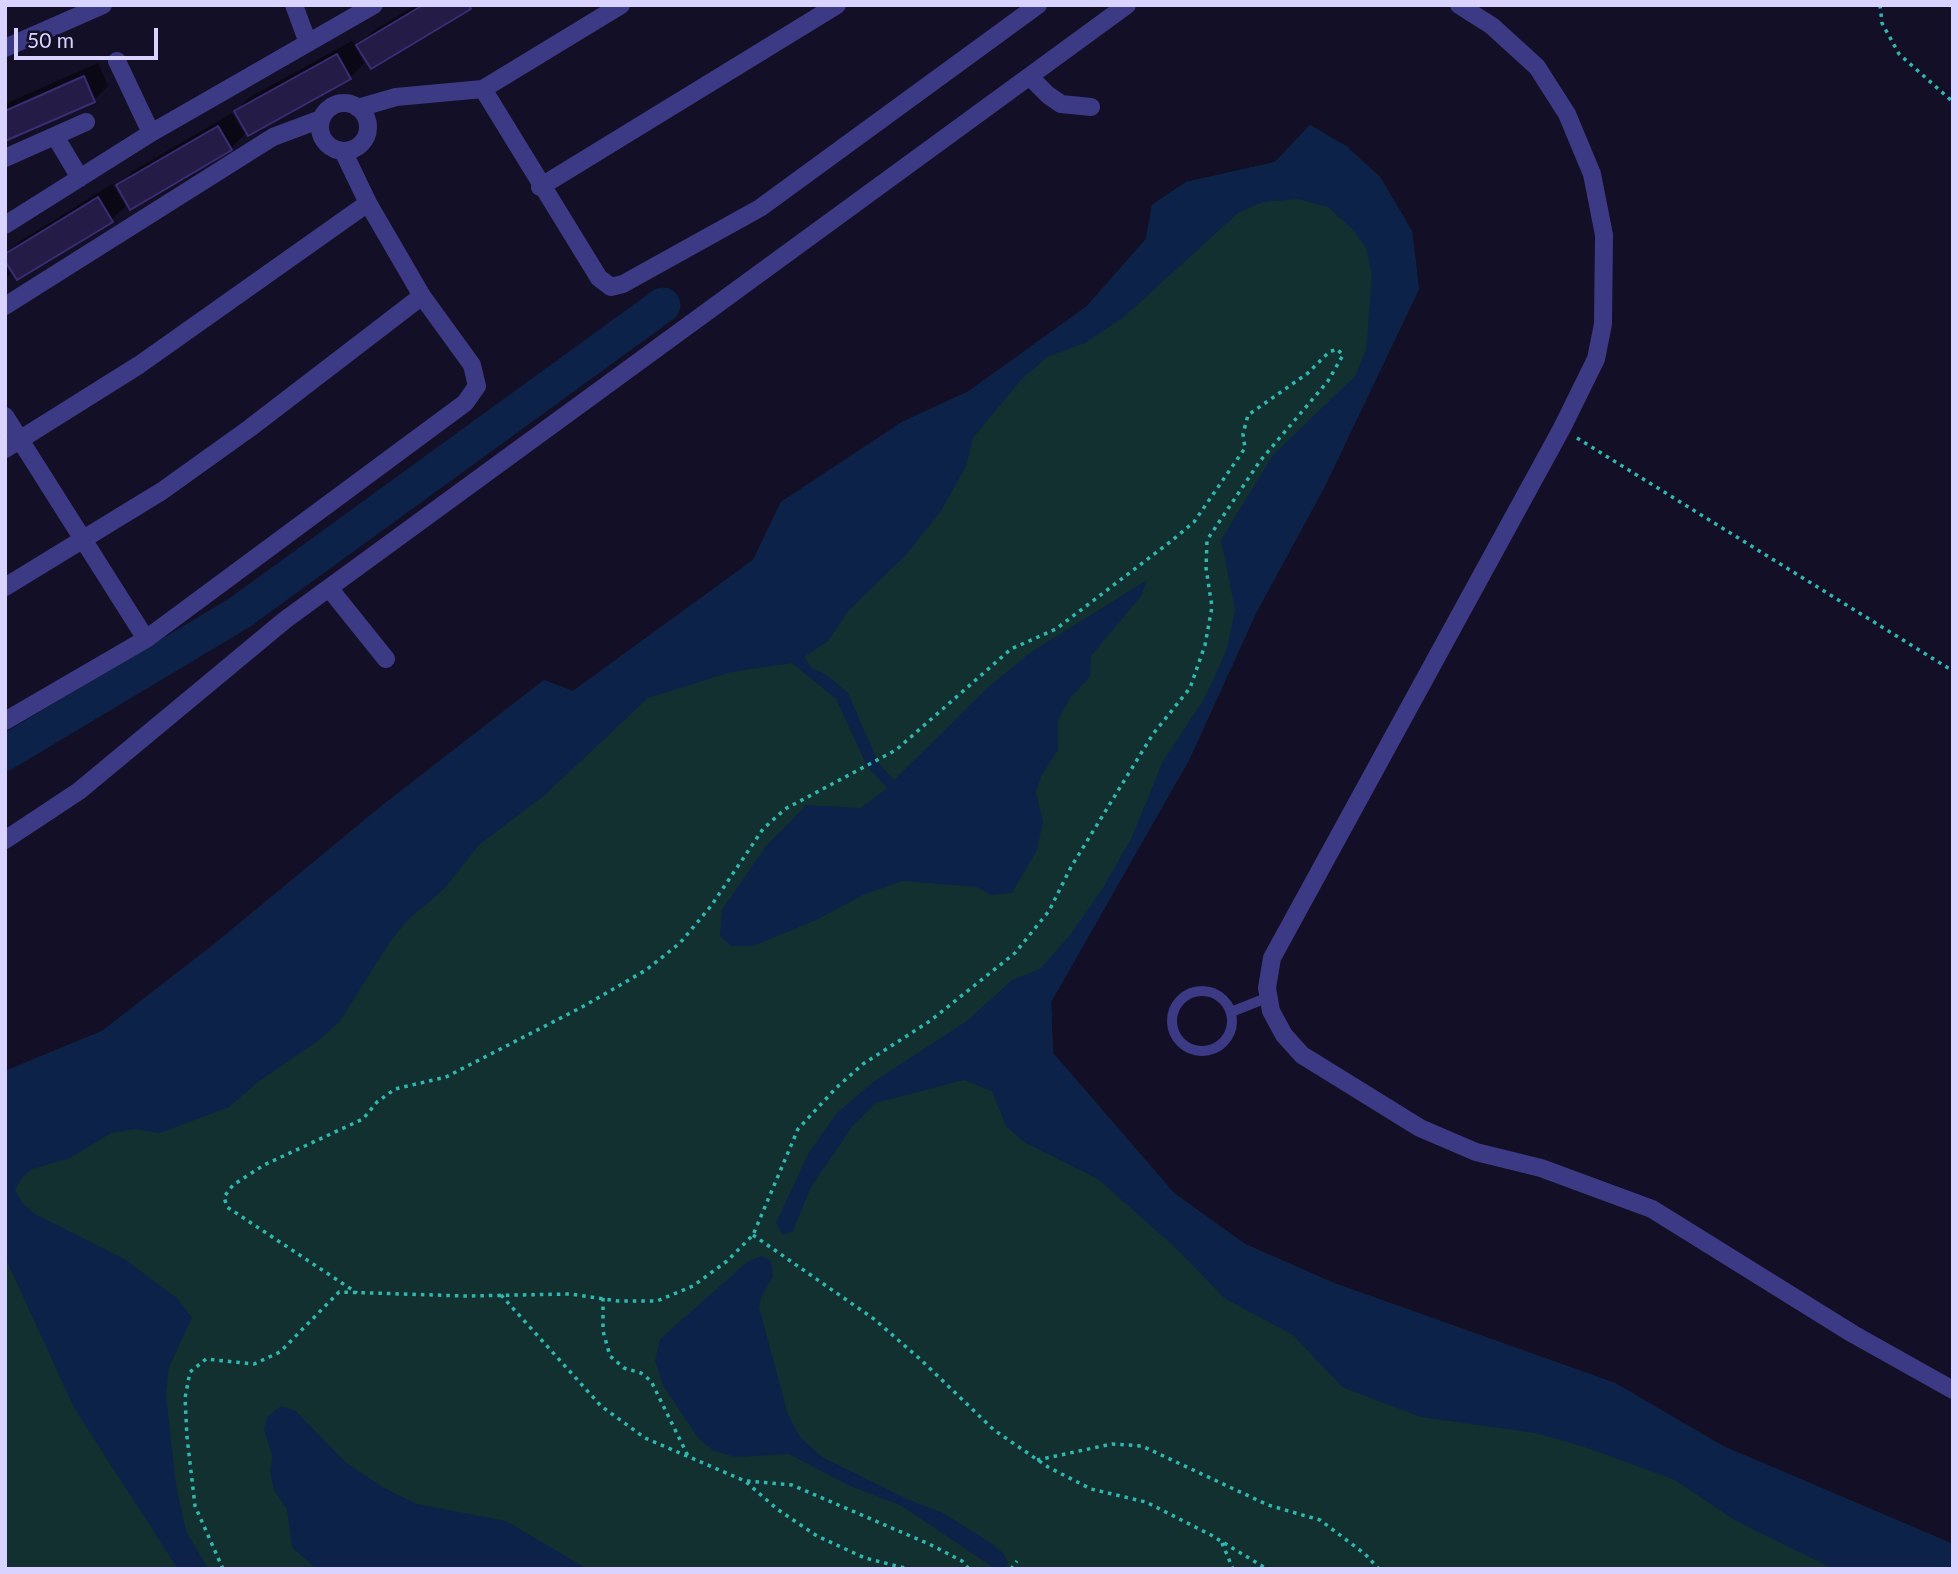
<!DOCTYPE html>
<html>
<head>
<meta charset="utf-8">
<style>
  body { margin:0 }
  #map { position:relative; width:1958px; height:1574px; overflow:hidden; background:#130f26; font-family:Lato,sans-serif }
  canvas { display:block }
  .frame { position:absolute; inset:0; border:7px solid #d9d4ff; pointer-events:none }
  .scale { position:absolute; left:14px; top:28px; width:144px; height:32px; box-sizing:border-box; border:4px solid #d9d4ff; border-top:0; padding-left:9px; font-size:21px; line-height:24px; white-space:nowrap; color:#d9d4ff; -webkit-text-stroke:5px #130f26; paint-order:stroke }
</style>
</head>
<body>
<div id="map">
<canvas width="1958" height="1574"></canvas>
<div class="frame"></div>
<div class="scale">50 m</div>
</div>
<script>
const c = document.querySelector('canvas').getContext('2d');
c.lineJoin = 'round';
function fillPath(path, color) {
  c.fillStyle = color;
  c.fill(path, 'evenodd');
}
function toPath(rows) {
  const path = new Path2D();
  for (const r of rows) {
    if (r.length === 3) {
      path.moveTo(r[0] + r[2], r[1]);
      path.arc(r[0], r[1], r[2], 0, 2 * Math.PI);
      continue;
    }
    path.moveTo(r[0], r[1]);
    for (let i = 2; i < r.length; i += 2) path.lineTo(r[i], r[i + 1]);
  }
  return path;
}
function trace(path, color, width, dash) {
  c.strokeStyle = color;
  c.lineWidth = width;
  c.lineCap = dash ? 'butt' : 'round';
  c.setLineDash(dash || []);
  c.stroke(path);
}
fillPath(toPath([
  [1310,125,1346,146,1380,177,1412,231,1419,289,1324,488,1257,611,1189,760,1051,1002,1053,1053,1174,1193,1245,1244,1334,1283,1615,1383,1723,1446,1953,1544,1953,1569,5,1569,5,1071,102,1031,213,945,384,804,544,680,573,691,753,560,781,502,902,422,969,391,1087,306,1146,239,1152,205,1186,182,1275,162]
]), '#12302f');
fillPath(toPath([
  [1310,125,1346,146,1380,177,1412,231,1419,289,1324,488,1257,611,1189,760,1051,1002,1053,1053,1174,1193,1245,1244,1334,1283,1615,1383,1723,1446,1953,1544,1953,1569,1834,1569,1736,1521,1675,1480,1585,1447,1535,1433,1421,1417,1342,1387,1293,1335,1224,1298,1179,1251,1098,1179,1024,1142,1006,1126,992,1091,964,1080,875,1103,852,1127,811,1187,793,1231,783,1235,776,1223,808,1154,836,1114,873,1082,967,1021,1012,980,1040,969,1070,935,1103,888,1132,837,1162,763,1204,699,1227,649,1235,610,1221,540,1273,455,1355,376,1366,350,1372,276,1366,248,1352,229,1328,207,1299,199,1263,202,1238,213,1124,317,1085,343,1047,357,1021,380,973,438,966,466,941,511,905,556,849,610,828,641,804,657,812,668,828,676,848,693,879,764,894,780,987,688,1031,652,1147,580,1141,596,1091,656,1090,677,1070,698,1058,720,1058,750,1041,776,1036,793,1043,821,1037,850,1012,893,991,895,977,887,902,881,863,895,816,920,753,946,731,946,720,936,722,910,766,846,806,805,861,808,887,788,867,766,836,699,792,663,731,672,648,698,546,794,479,845,444,889,409,919,392,939,340,1021,319,1040,258,1082,229,1107,160,1133,134,1129,111,1133,70,1158,32,1169,21,1179,15,1190,23,1204,37,1215,126,1260,178,1299,192,1318,169,1367,166,1395,176,1485,186,1531,208,1569,178,1569,74,1408,5,1257,5,1071,102,1031,213,945,384,804,544,680,573,691,753,560,781,502,902,422,969,391,1087,306,1146,239,1152,205,1186,182,1275,162],
  [762,1256,771,1261,773,1277,762,1295,759,1307,788,1415,801,1438,822,1457,909,1500,943,1513,991,1543,1004,1554,1008,1563,1005,1568,996,1569,982,1560,902,1506,848,1485,789,1454,736,1457,714,1451,698,1438,664,1387,655,1361,660,1339,747,1262],
  [281,1406,296,1411,345,1462,384,1488,417,1504,506,1521,587,1569,316,1569,292,1547,287,1509,275,1492,270,1473,272,1456,264,1429,267,1417]
]), '#0c2248');
fillPath(toPath([
  [416,5,472,5,371,67,358,45,373,31],
  [352,41,364,63,350,78,247,132,231,148,118,186,133,171,232,113,243,131,246,129,236,111,250,97],
  [98,63,108,86,94,100,5,139,5,104],
  [112,184,126,206,111,220,5,255,19,242],
  [5,265,11,274,5,279]
]), '#0007');
trace(toPath([
  [5,753,239,613,663,305]
]), '#0c2248', 35);
const building = toPath([
  [423,5,469,5,471,9,371,69,356,45,423,5],
  [337,54,351,79,248,136,234,111,337,54],
  [84,76,95,102,5,141,5,111,84,76],
  [218,126,232,150,130,210,116,185,218,126],
  [98,197,113,222,17,280,5,261,5,254,98,197]
]);
fillPath(building, '#241b47');
trace(building, '#3b2d73', 2);
trace(toPath([
  [1880,5,1882,23,1899,54,1953,102],
  [1577,438,1953,671],
  [753,1235,874,1319,920,1359,994,1430,1048,1467,1091,1489,1146,1502,1211,1535,1267,1569],
  [501,1295,601,1406,645,1438,745,1481,777,1509,817,1536,865,1558,909,1569],
  [603,1298,603,1331,610,1356,624,1368,641,1373,651,1381,689,1458],
  [1037,1460,1112,1444,1142,1446,1268,1505,1320,1520,1365,1554,1379,1569],
  [747,1481,792,1485,929,1544,962,1561,969,1569],
  [1222,1543,1233,1569],
  [223,1569,195,1506,187,1437,185,1398,190,1372,206,1359,254,1364,280,1352,339,1292,466,1296,571,1294,618,1301,657,1301,693,1286,727,1261,753,1235,798,1129,836,1088,863,1064,930,1021,1015,953,1049,911,1071,867,1153,734,1190,688,1205,645,1212,607,1206,568,1207,540,1260,461,1328,381,1343,355,1337,349,1329,352,1308,373,1248,415,1243,434,1245,448,1194,522,1170,542,1056,629,1011,649,896,750,785,809,763,829,711,906,680,943,646,970,582,1007,446,1077,395,1089,377,1102,363,1119,264,1165,233,1185,224,1197,227,1207,357,1293],
  [1011,1569,1017,1561]
]), '#2fb8b0', 3.5, [3.5, 5]);
trace(toPath([
  [1202,1021,30],
  [1231,1012,1269,997]
]), '#3d3a85', 10);
trace(toPath([
  [294,5,308,43],
  [1459,5,1492,26,1537,67,1567,114,1592,174,1604,235,1603,324,1596,359,1562,428,1272,958,1267,988,1271,1011,1284,1035,1302,1055,1420,1128,1476,1152,1541,1168,1652,1209,1853,1334,1953,1390],
  [5,48,103,5],
  [117,61,151,133],
  [1030,77,1048,95,1061,104,1091,107],
  [483,89,599,278,611,287,623,284,760,208,1038,5],
  [344,127,24],
  [358,108,396,97,483,89,621,5],
  [55,136,80,178],
  [5,158,86,122],
  [540,187,837,5],
  [5,225,151,133,374,5],
  [5,306,273,137,321,119],
  [5,416,146,639],
  [5,449,139,365,368,203],
  [5,587,162,491,250,428,422,296],
  [329,588,386,659],
  [5,721,146,639,465,403,477,386,472,365,422,296,368,203,343,151],
  [5,840,79,791,285,620,1127,5]
]), '#3d3a85', 18);
</script>
</body>
</html>
